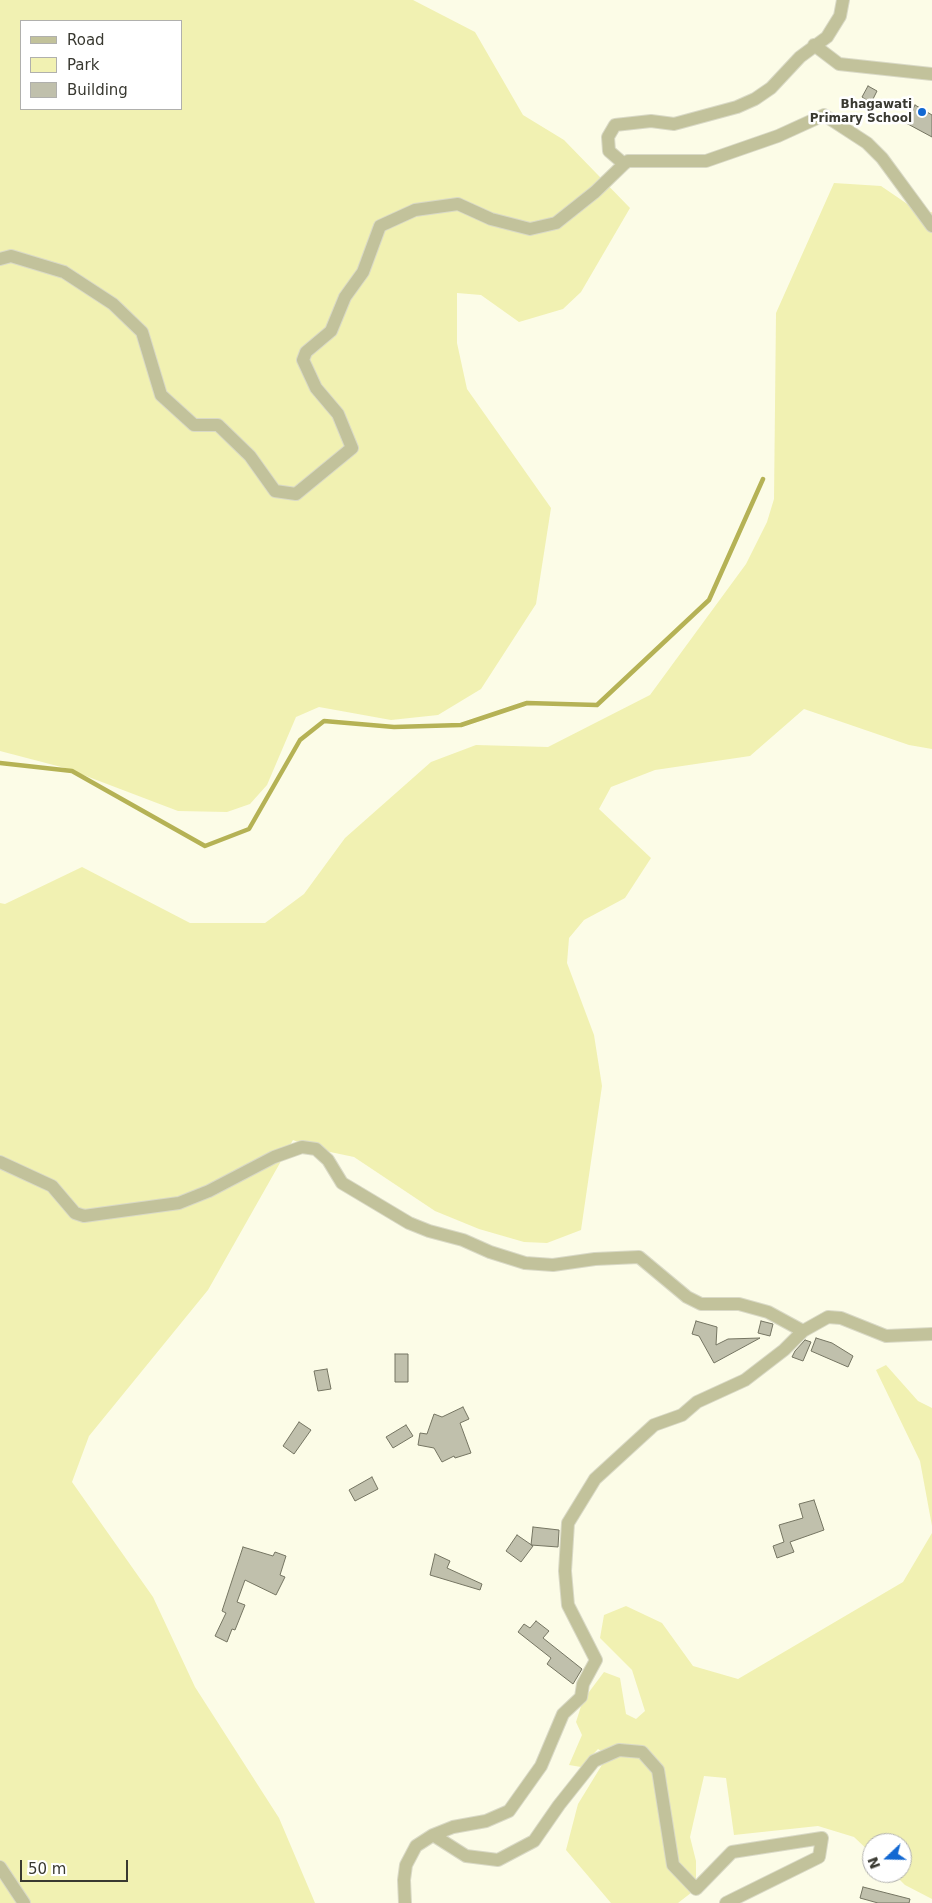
<!DOCTYPE html>
<html>
<head>
<meta charset="utf-8">
<style>
  body { margin:0 }
  #map { position:relative; width:932px; height:1903px; overflow:hidden; background:#fcfce7; font-family:"DejaVu Sans",sans-serif }
  canvas { display:block }
  .legend { position:absolute; left:20px; top:20px; width:162px; height:90px; box-sizing:border-box; background:#fff; border:1px solid #b0b0ad; margin:0; padding:6px 9px; list-style:none; font-size:15px; color:#393931 }
  .legend li { display:flex; align-items:center; gap:10px; height:25px }
  .legend b { width:25px; border:1px solid #b0b0ad }
  .north { position:absolute; left:862px; top:1833px; width:50px; height:50px; box-sizing:border-box; background:#fff; border:1px solid #b0b0ad; border-radius:50%; rotate:249deg; font-size:14px; font-weight:700; line-height:20px; text-align:center; color:#393931 }
  .north::after { content:''; display:block; margin:auto; width:18px; height:22px; background:#1268d2; clip-path:polygon(50% 0,100% 100%,50% 72%,0 100%) }
  .scale { position:absolute; left:20px; top:1860px; width:108px; height:22px; box-sizing:border-box; border:2px solid #393931; border-top:0; padding-left:6px; font-size:15px; line-height:18px; white-space:nowrap; color:#393931; -webkit-text-stroke:4px #fff; paint-order:stroke }
</style>
</head>
<body>
<div id="map">
<canvas width="932" height="1903"></canvas>
<ul class="legend">
<li><b style="height:6px;background:#c2c29b"></b>Road</li>
<li><b style="height:14px;background:#f1f1b2"></b>Park</li>
<li><b style="height:14px;background:#c0c0ac"></b>Building</li>
</ul>
<div class="north">N</div>
<div class="scale">50 m</div>
</div>
<script>
const c = document.querySelector('canvas').getContext('2d');
c.lineJoin = 'round';
function fillPath(path, color) {
  c.fillStyle = color;
  c.fill(path, 'evenodd');
}
function toPath(rows) {
  const path = new Path2D();
  for (const r of rows) {
    path.moveTo(r[0], r[1]);
    for (let i = 2; i < r.length; i += 2) path.lineTo(r[i], r[i + 1]);
  }
  return path;
}
function trace(path, color, width, dash) {
  c.strokeStyle = color;
  c.lineWidth = width;
  c.lineCap = dash ? 'butt' : 'round';
  c.setLineDash(dash || []);
  c.stroke(path);
}
function drawText(font, color, halo, rows, align = 'center') {
  c.font = font + ' "DejaVu Sans",sans-serif';
  c.lineWidth = 5;
  c.setLineDash([]);
  c.textBaseline = 'middle';
  c.strokeStyle = halo;
  c.fillStyle = color;
  for (const [text, x, y, turn = 0] of rows) {
    c.save();
    c.translate(x, y);
    c.rotate((+turn || 0) * Math.PI / 180);
    c.textAlign = isNaN(turn) ? turn : align;
    if (halo) c.strokeText(text, 0, 0);
    c.fillText(text, 0, 0);
    c.restore();
  }
}
fillPath(toPath([
  [0,0,413,0,475,32,523,115,564,140,630,208,581,292,563,309,519,322,481,295,457,293,457,343,467,389,551,508,536,604,481,689,438,715,391,720,319,707,296,717,267,785,250,804,227,812,178,811,65,768,0,751],
  [21,21,181,21,181,109,21,109],
  [834,183,881,186,922,214,932,212,932,749,909,745,804,709,750,756,655,770,611,787,599,809,651,858,625,898,584,920,569,938,567,963,594,1035,602,1086,581,1230,547,1243,524,1242,479,1229,435,1211,354,1157,316,1149,293,1140,208,1290,89,1436,72,1482,153,1597,195,1687,279,1818,315,1903,0,1903,0,903,5,904,82,867,190,923,265,923,304,894,345,838,431,762,476,745,548,747,650,695,746,564,767,522,774,499,776,313],
  [886,1365,918,1401,932,1408,932,1526,920,1461,876,1370],
  [932,1533,932,1899,905,1885,893,1873,902,1873,902,1843,872,1843,872,1854,854,1837,818,1826,734,1835,726,1778,704,1776,690,1837,696,1861,696,1889,678,1903,611,1903,566,1850,578,1804,608,1755,598,1749,581,1767,569,1765,582,1735,576,1722,583,1700,604,1672,620,1678,626,1714,636,1719,645,1711,632,1670,600,1638,604,1615,626,1606,662,1623,693,1666,738,1679,903,1582]
]), '#f1f1b2');
trace(toPath([
  [0,763,72,771,205,846,249,829,300,740,324,721,394,727,461,725,527,703,597,705,709,600,763,479]
]), '#b5b255', 4.5);
const building = toPath([
  [868,86,877,91,871,103,862,97,868,86],
  [915,105,932,115,932,137,906,123,915,105],
  [696,1321,717,1327,716,1345,728,1339,760,1338,714,1363,699,1336,692,1334,696,1321],
  [761,1321,773,1324,770,1336,758,1333,761,1321],
  [816,1338,832,1343,853,1356,848,1367,811,1351,816,1338],
  [805,1340,811,1342,803,1361,792,1357,795,1351,805,1340],
  [395,1354,408,1354,408,1382,395,1382,395,1354],
  [327,1369,331,1389,318,1391,314,1371,327,1369],
  [463,1407,469,1419,460,1423,471,1453,455,1458,454,1456,442,1462,434,1448,418,1445,420,1433,427,1434,434,1414,442,1417,463,1407],
  [299,1422,311,1430,294,1454,283,1446,299,1422],
  [406,1425,413,1436,393,1448,386,1437,406,1425],
  [372,1477,378,1489,355,1501,349,1490,372,1477],
  [814,1500,824,1530,790,1542,794,1552,777,1558,773,1546,784,1542,779,1525,803,1518,799,1504,814,1500],
  [533,1527,559,1530,558,1547,531,1545,533,1527],
  [517,1535,533,1546,521,1562,506,1551,517,1535],
  [243,1547,273,1556,275,1552,286,1556,280,1575,285,1577,276,1595,245,1580,237,1602,245,1605,235,1630,232,1629,227,1642,215,1636,226,1613,222,1611,243,1547],
  [435,1554,450,1561,447,1568,482,1584,480,1590,430,1575,435,1554],
  [536,1621,549,1631,543,1638,582,1669,573,1684,547,1664,551,1658,518,1632,524,1624,530,1628,536,1621],
  [863,1887,910,1899,909,1903,878,1903,860,1898,863,1887]
]);
fillPath(building, '#c0c0ac');
trace(building, '#757562', 1);
const street = toPath([
  [843,0,840,16,827,37,800,57,771,88,755,99,737,107,674,124,651,121,615,125,608,137,609,151,624,164,628,161,706,161,778,136,824,115,867,143,882,158,932,226],
  [814,45,839,64,932,74],
  [0,259,11,256,64,272,113,304,142,332,161,395,194,425,218,425,250,456,275,491,296,494,352,448,338,414,316,388,303,360,306,352,331,331,345,297,363,272,380,226,415,210,458,204,491,219,530,229,556,223,595,192,624,164],
  [0,1162,52,1186,75,1213,84,1216,179,1203,209,1191,274,1157,302,1147,316,1149,328,1160,342,1183,409,1223,429,1231,463,1240,490,1252,525,1263,553,1265,595,1259,639,1257,687,1297,701,1304,739,1304,768,1312,803,1331],
  [433,1835,466,1856,498,1860,534,1841,559,1805,594,1761,619,1750,642,1752,658,1770,673,1865,696,1889,732,1852,822,1838,819,1857,726,1903],
  [0,1867,24,1903],
  [405,1903,404,1880,406,1865,416,1846,433,1835,453,1827,486,1821,509,1811,541,1766,563,1714,581,1697,583,1684,596,1660,568,1605,565,1571,568,1523,595,1479,654,1425,682,1415,697,1402,745,1380,784,1350,803,1331,828,1317,841,1318,886,1336,932,1334]
]);
trace(street, '#d9d9c6', 14);
trace(street, '#c2c29b', 12);
for (const [x, y, r, color] of [
  [922,112,5,"#1268d2"]
]) {
  const dot = new Path2D();
  dot.arc(x, y, r, 0, 2 * Math.PI);
  c.fillStyle = color;
  c.fill(dot);
  trace(dot, '#fff', 2);
}
drawText('bold 12px', '#393931', '#fff', [
  ["Bhagawati",912,105],
  ["Primary School",912,119]
], 'right');
</script>
</body>
</html>
